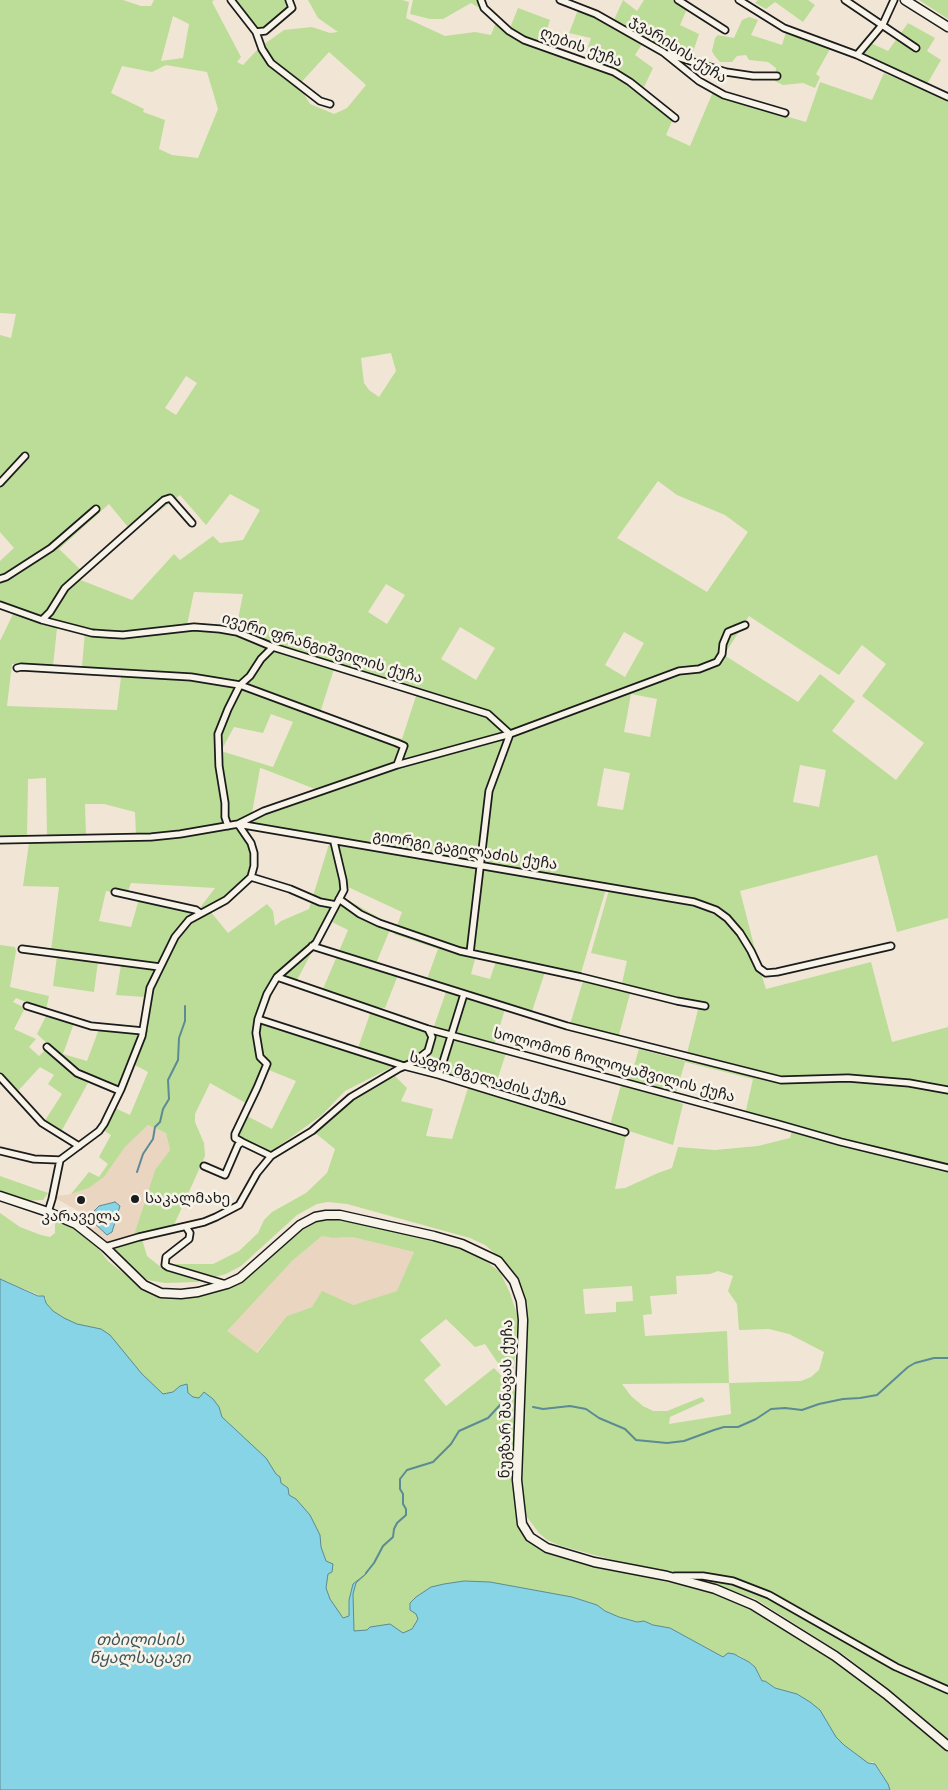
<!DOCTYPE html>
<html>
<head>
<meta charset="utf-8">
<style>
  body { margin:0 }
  canvas { display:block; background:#f1e5d6 }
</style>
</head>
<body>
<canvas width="948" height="1790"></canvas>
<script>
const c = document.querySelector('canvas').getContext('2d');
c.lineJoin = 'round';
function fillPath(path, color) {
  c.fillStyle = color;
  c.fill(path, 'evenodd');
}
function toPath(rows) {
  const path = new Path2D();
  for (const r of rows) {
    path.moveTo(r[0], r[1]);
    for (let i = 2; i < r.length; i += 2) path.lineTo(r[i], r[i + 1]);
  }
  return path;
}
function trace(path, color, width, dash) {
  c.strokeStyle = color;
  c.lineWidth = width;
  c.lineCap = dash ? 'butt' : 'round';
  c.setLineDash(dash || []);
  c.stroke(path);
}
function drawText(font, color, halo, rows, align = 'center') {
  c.font = font + ' "Balsamiq Sans","Noto Sans Georgian",sans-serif';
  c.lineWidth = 5;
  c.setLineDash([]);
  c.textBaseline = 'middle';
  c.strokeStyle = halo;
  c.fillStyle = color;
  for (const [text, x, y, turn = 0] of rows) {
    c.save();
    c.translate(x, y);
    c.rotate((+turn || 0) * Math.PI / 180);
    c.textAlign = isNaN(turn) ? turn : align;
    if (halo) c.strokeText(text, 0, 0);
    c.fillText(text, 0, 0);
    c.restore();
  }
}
fillPath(toPath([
  [148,1125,166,1133,170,1150,155,1170,133,1238,108,1245,82,1224,82,1213,57,1199,57,1196,71,1194,89,1188,104,1177,125,1147],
  [322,1236,332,1238,352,1237,414,1252,398,1291,353,1305,312,1307,287,1316,256,1353,226,1331,292,1261]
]), '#ead5c0');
fillPath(toPath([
  [0,0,123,0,141,6,151,6,154,0,214,0,212,2,241,57,237,62,243,65,258,49,271,68,276,63,270,57,263,45,284,30,312,27,330,33,338,32,318,18,308,0,402,0,409,2,406,18,445,36,475,32,491,35,496,22,507,32,611,74,673,119,666,135,690,146,713,92,726,99,806,122,820,82,872,100,884,73,948,100,948,918,897,932,877,855,740,891,758,961,744,933,730,917,712,905,695,900,248,824,245,817,219,825,178,832,136,835,135,812,104,804,85,804,86,836,47,837,46,778,28,779,27,838,0,837,0,641,14,612,57,628,53,666,12,664,7,706,117,710,122,669,82,667,85,631,0,602,0,561,14,548,0,532,0,335,11,338,16,314,0,313],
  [173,16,189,24,183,58,161,61],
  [329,52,366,85,347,108,334,114,310,104,301,89,296,88],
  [166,65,207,72,218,109,198,158,172,155,159,149,165,120,143,112,144,109,111,93,122,66,152,72],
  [391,353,396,371,379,397,369,390,364,383,361,358],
  [186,376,197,383,176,415,165,408],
  [658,481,677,495,725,515,748,532,707,592,617,538],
  [230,494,260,510,243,540,220,543,213,536,180,560,174,554,132,600,78,579,85,574,59,549,109,504,132,532,180,495,206,525],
  [386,584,405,595,387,624,368,612],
  [194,592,243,594,236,630,202,623,187,625],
  [749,616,839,675,862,645,886,664,862,696,924,743,896,780,832,731,855,701,820,674,798,702,724,655],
  [460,627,495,648,476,680,441,659],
  [624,632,644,643,625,677,605,665],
  [334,669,416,696,402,739,320,713],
  [631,694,657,699,650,737,624,732],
  [271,714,293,722,273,767,221,751,234,727,263,733],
  [800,765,826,770,819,807,793,802],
  [260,768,261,768,315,789,252,813],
  [604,768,630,773,623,810,597,806],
  [233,0,287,0,289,5,288,9,265,29,257,30],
  [413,0,479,0,481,9,471,3,443,19,430,19,410,14],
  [623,0,637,11,644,0,672,0,687,9,680,25,699,34,691,58,666,52,646,38,635,55,653,68,644,87,616,69,584,59,591,38,569,33,580,5,614,20],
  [758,0,808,0,815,5,803,22,775,2,766,9,755,3],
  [919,0,948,0,948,19],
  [518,8,550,20,542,45,524,38,510,28],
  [749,17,758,20,751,35,782,45,786,32,830,49,816,74,820,77,815,88,803,83,783,85,775,81,776,68,768,62,749,60,746,55,737,56,732,62,720,62,714,55,712,51,715,38,718,35,734,38,742,20],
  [908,23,935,38,927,51,941,60,927,84,861,55,871,43,888,51],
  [238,827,249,846,253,859,249,875,224,899,201,911,199,909,215,888,131,883,128,891,114,888,112,892,106,891,99,921,131,927,139,899,195,913,183,923,175,933,159,965,51,951,59,887,23,886,29,843,151,839],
  [329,844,606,889,580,976,546,969,530,1017,505,1009,493,1049,506,1053,494,1090,402,1062,345,1091,322,1115,276,1148,270,1154,237,1137,247,1116,272,1129,296,1081,269,1070,251,1106,210,1083,195,1114,195,1122,204,1143,205,1156,174,1225,171,1229,133,1238,155,1170,170,1150,166,1133,148,1125,125,1147,104,1177,89,1188,71,1194,89,1172,99,1177,108,1164,99,1157,111,1135,103,1130,115,1108,130,1115,148,1072,133,1064,148,1029,152,991,176,941,190,921,210,911,228,933,267,904,273,911,275,926,281,921,309,909],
  [348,887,402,912,394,934,438,949,427,979,448,986,432,1032,371,1011,358,1048,262,1018,278,981,283,975,297,980,313,950,332,922,348,930,323,989,373,1007,385,1008,398,975,374,968,392,925,344,898],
  [477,952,497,958,490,979,471,974],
  [609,890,701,908,722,919,735,931,746,948,754,968,761,973,766,989,871,962,892,1042,948,1027,948,1740,847,1657,754,1598,561,1546,547,1540,539,1533,527,1517,523,1502,521,1452,524,1301,500,1258,485,1245,470,1238,347,1204,328,1202,317,1204,297,1215,241,1266,226,1274,197,1282,165,1283,148,1280,134,1271,111,1248,142,1239,147,1256,162,1268,172,1272,176,1264,213,1264,239,1251,258,1233,264,1220,272,1212,306,1193,327,1173,335,1149,314,1132,353,1098,393,1074,407,1088,401,1101,433,1109,426,1136,452,1139,468,1088,626,1135,615,1189,625,1188,658,1173,672,1168,678,1147,715,1150,758,1146,790,1138,792,1131,744,1119,753,1079,685,1062,674,1100,683,1104,673,1145,610,1125,621,1085,628,1086,639,1049,685,1061,700,1002,632,986,617,1042,569,1028,585,974,622,983,627,961,591,953],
  [718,1271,733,1276,728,1291,737,1304,739,1330,769,1329,789,1334,824,1352,819,1370,811,1377,801,1381,729,1383,727,1331,645,1336,643,1315,652,1314,650,1296,677,1294,676,1276,710,1274],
  [632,1286,633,1301,616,1302,616,1312,585,1314,583,1289],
  [729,1383,731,1414,669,1424,670,1417,705,1401,702,1397,667,1411,653,1411,643,1406,631,1396,622,1384],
  [0,945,15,947,16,951,10,987,49,996,46,1010,16,998,13,1002,25,1008,14,1029,36,1039,29,1047,39,1056,46,1049,68,1070,89,1081,61,1132,44,1122,62,1094,48,1084,54,1075,40,1067,17,1092,0,1073],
  [57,956,98,961,94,992,53,986],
  [121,965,155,968,157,970,147,987,144,997,116,995],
  [46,1016,74,1023,63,1054,87,1061,99,1029,138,1033,140,1037,119,1087,73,1067,37,1034],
  [0,1176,48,1193,43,1200,24,1201,0,1192],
  [0,1213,20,1227,41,1235,50,1237,55,1233,55,1218,77,1231,98,1248,108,1261,136,1283,153,1293,173,1298,190,1296,243,1280,301,1231,320,1220,338,1219,387,1228,455,1244,478,1255,500,1272,510,1293,518,1318,513,1380,508,1378,485,1344,475,1347,446,1319,420,1340,441,1365,424,1380,446,1406,494,1368,514,1389,517,1398,514,1498,519,1525,528,1540,541,1549,555,1556,622,1572,689,1587,728,1598,753,1609,812,1644,857,1676,948,1749,948,1790,890,1790,881,1772,873,1762,861,1764,789,1692,775,1688,765,1681,762,1681,755,1667,749,1662,738,1655,723,1657,670,1628,653,1625,644,1621,637,1622,619,1617,605,1611,596,1605,572,1597,490,1582,464,1581,444,1584,436,1604,382,1670,63,1318,53,1311,46,1303,46,1298,0,1279],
  [322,1236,332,1238,352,1237,414,1252,397,1291,353,1305,322,1291,312,1307,287,1316,257,1353,227,1331,292,1261]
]), '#bbdd97');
const water = toPath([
  [115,1202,120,1206,112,1232,107,1235,92,1221,91,1214,99,1206,115,1202],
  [0,1279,38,1296,44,1296,46,1303,53,1311,64,1318,77,1324,101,1329,110,1335,142,1374,163,1394,173,1392,180,1386,187,1384,188,1393,193,1397,199,1398,204,1392,213,1399,219,1407,222,1417,266,1458,276,1474,280,1477,281,1483,288,1488,289,1495,296,1499,310,1515,320,1535,321,1547,326,1561,333,1564,332,1572,328,1574,326,1588,330,1599,343,1618,349,1616,349,1600,353,1584,367,1573,356,1583,353,1594,354,1631,367,1630,370,1627,390,1624,403,1633,412,1629,418,1619,416,1614,410,1610,410,1603,416,1597,431,1587,444,1584,464,1581,490,1582,572,1597,597,1605,605,1611,619,1617,637,1622,644,1621,653,1625,670,1628,723,1657,728,1653,734,1654,749,1662,755,1667,762,1681,765,1681,775,1688,797,1694,810,1702,820,1710,836,1737,844,1745,868,1763,875,1764,888,1784,890,1790,0,1790,0,1279]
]);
fillPath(water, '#86d4e5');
trace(water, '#5c8a95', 1);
trace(toPath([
  [137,1172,143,1154,153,1139,155,1127,160,1122,163,1109,169,1099,168,1080,178,1060,179,1038,185,1021,185,1006],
  [533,1407,543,1409,570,1406,586,1409,599,1418,625,1429,636,1440,667,1443,684,1441,714,1430,724,1427,738,1427,756,1419,771,1409,785,1408,802,1410,819,1404,843,1399,860,1398,877,1395,908,1367,915,1363,934,1358,948,1358],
  [366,1573,374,1563,383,1546,393,1537,394,1529,397,1523,406,1515,406,1509,403,1504,403,1494,400,1489,400,1479,407,1470,433,1462,451,1444,459,1431,488,1418,500,1405]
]), '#5c8a95', 2);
const street = toPath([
  [231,0,256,32,265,31,292,8,289,0],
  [481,0,484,8,509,31,524,40,614,72,630,82,675,118],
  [560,0,596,14,663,52,699,81,724,95,785,113],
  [678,0,725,30],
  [739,0,784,28,857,55,883,24,894,0],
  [845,0,916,48],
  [256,32,262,49,271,63,320,101,330,104],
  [668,54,726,72,753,76,777,76],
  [857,55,948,97],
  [0,483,25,456],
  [0,579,6,577,51,548,96,509],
  [0,605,42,620,92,633,106,634,123,635,194,627,220,629,237,632,273,647,488,714,510,734,489,791,470,953],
  [42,620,50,612,65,588,164,500,170,498,192,523],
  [17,668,21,667,191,677,240,685,397,743,404,746,397,765],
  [228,826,225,817,225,803,219,766,218,734,228,709,240,685,250,676,261,659,273,647],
  [0,840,151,837,180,834,238,824,694,902,716,910,727,918,740,933,751,951,759,968,766,973,777,972,891,946],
  [251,877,290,889,320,902,336,905],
  [115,892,196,910,200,913],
  [339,899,360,914,379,923,460,951,581,977,677,1001,705,1006],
  [312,946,567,1026,781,1080,848,1078,909,1083,948,1090],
  [22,949,160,967],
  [277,977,428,1029,778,1124,841,1142,948,1168],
  [27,1006,91,1026,143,1031],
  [258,1019,404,1066,439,1075,625,1132],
  [47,1047,77,1073,120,1091],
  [439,1075,464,994],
  [0,1077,42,1123,79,1146],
  [242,1142,235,1138,235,1134,257,1088,267,1064,260,1057,256,1033,258,1019,267,994,277,977,316,943,344,890,343,880,334,842],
  [0,1151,34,1159,60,1160,99,1131,104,1124,121,1089,142,1036,150,988,175,937,189,920,226,900,251,877,254,866,254,853,251,843,238,824,264,811,397,765,510,734,679,671,699,669,717,662,722,654,723,644,728,632,745,625],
  [204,1166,225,1175,238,1145,242,1142,271,1156],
  [48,1212,52,1199,60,1160],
  [186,1227,190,1233,189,1239,166,1257,165,1265,168,1267,225,1284],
  [105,1247,139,1237,204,1222,216,1217,239,1205,257,1173,271,1156,312,1131,351,1097,400,1068,414,1062,428,1051,432,1037,428,1029],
  [675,1576,703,1576,733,1581,769,1595,896,1667,948,1690]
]);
const secondary = toPath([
  [905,0,948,27],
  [0,1196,48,1212,76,1224,105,1247,144,1285,161,1293,181,1294,198,1292,227,1284,240,1278,300,1225,315,1217,326,1215,340,1215,434,1236,462,1244,498,1261,514,1281,521,1301,523,1320,517,1480,522,1524,530,1537,547,1548,594,1562,667,1576,715,1589,753,1605,835,1656,886,1694,948,1746]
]);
trace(street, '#1c1c1c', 9);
trace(secondary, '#1c1c1c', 11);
trace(street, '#f7f3e8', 5.5);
trace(secondary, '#f7f3e8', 8);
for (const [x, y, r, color] of [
  [135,1199,5,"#1c1c1c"],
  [81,1200,5,"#1c1c1c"]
]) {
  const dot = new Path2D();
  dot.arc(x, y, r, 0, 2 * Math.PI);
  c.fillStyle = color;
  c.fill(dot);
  trace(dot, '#f7f3e8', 2);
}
drawText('15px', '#1c1c1c', '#f7f3e8', [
  ["ღების ქუჩა",581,48,21],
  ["ჯვარისის ქუჩა",678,50,33],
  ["ივერი ფრანგიშვილის ქუჩა",322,649,17],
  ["გიორგი გაგილაძის ქუჩა",465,851,9],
  ["სოლომონ ჩოლოყაშვილის ქუჩა",614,1066,15],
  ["საფო მგელაძის ქუჩა",488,1080,16],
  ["ნუგზარ შანავას ქუჩა",507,1399,-89]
]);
drawText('15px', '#1c1c1c', '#f7f3e8', [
  ["საკალმახე",145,1199],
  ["კარაველა",81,1217,"center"]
], 'left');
drawText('italic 16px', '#3c5358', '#f7f3e8', [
  ["თბილისის",140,1641],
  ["წყალსაცავი",140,1659]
]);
</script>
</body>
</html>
